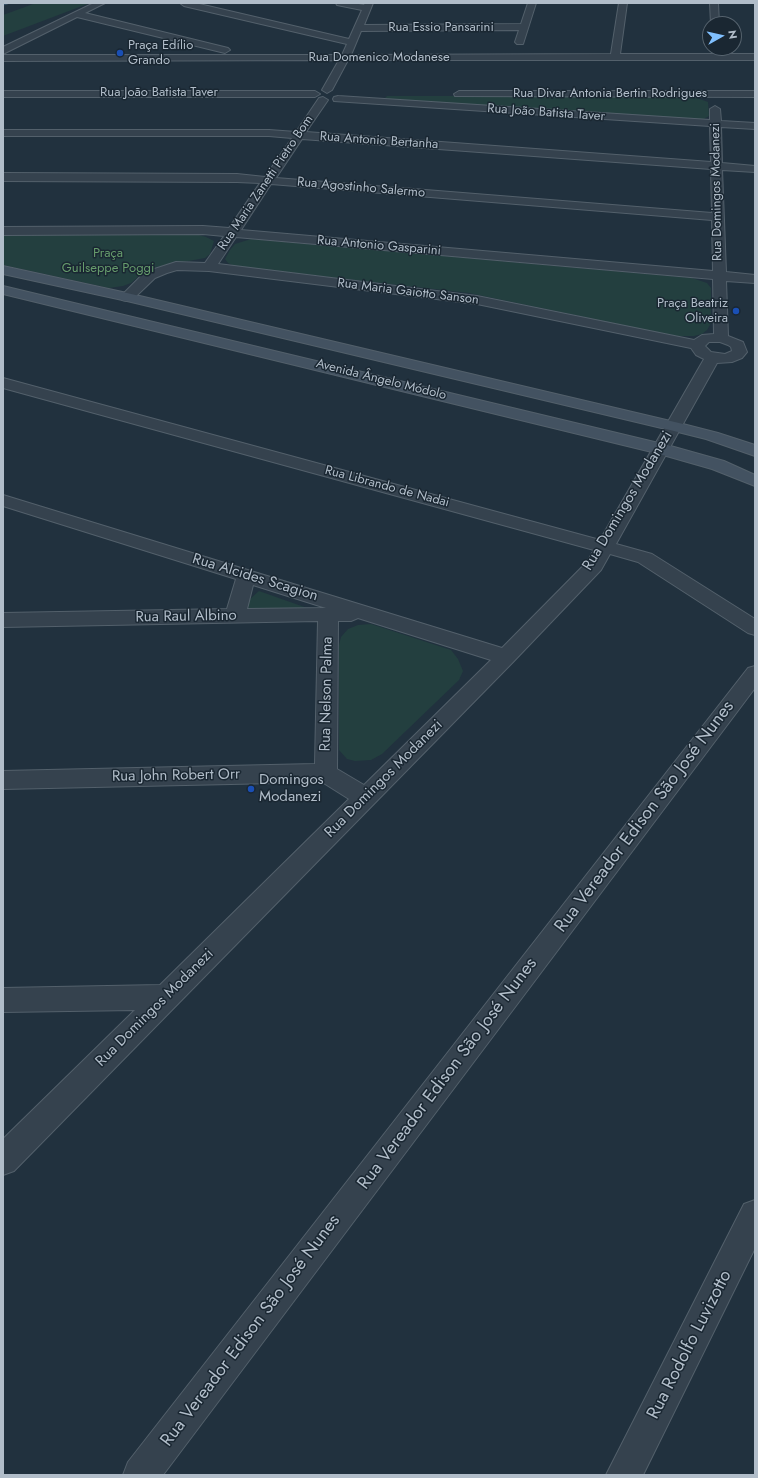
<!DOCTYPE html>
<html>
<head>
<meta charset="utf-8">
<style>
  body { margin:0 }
  #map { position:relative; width:758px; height:1478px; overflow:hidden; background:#21313e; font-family:Jost,sans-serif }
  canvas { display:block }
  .frame { position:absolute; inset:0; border:4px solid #b1bdc9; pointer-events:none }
  .north { position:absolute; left:702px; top:16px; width:40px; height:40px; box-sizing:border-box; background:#1a2732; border:1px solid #56636e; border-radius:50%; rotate:82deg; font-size:11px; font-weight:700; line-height:16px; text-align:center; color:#b1bdc9 }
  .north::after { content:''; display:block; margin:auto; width:14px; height:18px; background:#80c0ff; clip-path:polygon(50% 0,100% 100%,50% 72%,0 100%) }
</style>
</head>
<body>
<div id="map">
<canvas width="758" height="1478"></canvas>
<div class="frame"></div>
<div class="north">N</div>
</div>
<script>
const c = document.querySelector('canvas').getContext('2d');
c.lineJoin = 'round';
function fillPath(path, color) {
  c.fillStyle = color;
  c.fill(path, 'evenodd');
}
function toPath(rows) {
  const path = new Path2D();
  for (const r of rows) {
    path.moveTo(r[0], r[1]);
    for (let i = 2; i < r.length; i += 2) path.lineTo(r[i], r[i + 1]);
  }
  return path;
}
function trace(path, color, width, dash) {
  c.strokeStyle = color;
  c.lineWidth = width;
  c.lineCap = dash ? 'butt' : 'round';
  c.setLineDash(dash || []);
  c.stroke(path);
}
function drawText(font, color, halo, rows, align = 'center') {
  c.font = font + ' Jost,sans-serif';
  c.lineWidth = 3;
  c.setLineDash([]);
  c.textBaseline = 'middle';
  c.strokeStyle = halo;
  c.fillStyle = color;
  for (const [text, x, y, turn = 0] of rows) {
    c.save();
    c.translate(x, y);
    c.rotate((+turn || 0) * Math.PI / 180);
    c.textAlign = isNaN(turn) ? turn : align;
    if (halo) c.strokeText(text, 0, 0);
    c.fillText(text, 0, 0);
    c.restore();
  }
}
fillPath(toPath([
  [36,3,90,3,3,36,3,15],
  [387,96,691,96,708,102,709,116,702,120,392,100,385,98],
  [3,234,199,235,206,237,214,241,210,254,205,258,156,267,141,274,131,283,123,286,109,288,3,265],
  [251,239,692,278,707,283,711,288,711,323,707,330,702,334,694,336,675,336,469,293,250,268,234,266,228,263,225,259,230,250,235,244],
  [259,591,307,608,305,610,248,612,249,600],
  [371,624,451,650,458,659,463,671,459,680,382,754,371,760,355,761,347,759,339,750,339,645,341,637,348,629,358,625]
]), '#233f3f');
trace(toPath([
  [3,4,7,3]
]), '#344f66', 3);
const street = toPath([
  [94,3,105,3,85,13,228,48,230,50,225,53,77,17,3,54,3,47,94,3],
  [180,3,195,3,349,39,362,10,337,5,336,3,353,3,364,5,365,3,373,3,364,25,521,24,528,3,536,3,523,44,517,44,515,42,519,30,361,31,351,55,611,54,619,3,627,3,620,54,755,54,755,60,348,60,332,90,327,93,322,90,339,60,3,61,3,55,342,55,347,44,184,6,180,3],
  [710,3,718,3,719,24,711,24,710,3],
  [3,91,315,91,320,94,315,97,3,97,3,91],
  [459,91,755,91,755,97,455,96,454,94,459,91],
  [338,96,710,120,710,109,715,106,720,109,721,121,755,123,755,129,721,127,722,163,755,166,755,172,722,170,726,272,755,275,755,283,726,281,728,336,743,342,747,352,742,358,732,362,717,363,616,544,652,554,755,619,755,635,748,633,638,562,610,554,601,570,513,662,14,1171,3,1175,3,1139,135,1010,3,1012,3,988,160,985,349,799,322,782,3,789,3,771,315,764,318,621,3,627,3,613,227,609,236,579,3,506,3,495,502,648,587,562,594,550,3,388,3,378,600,540,704,359,696,355,691,348,477,304,209,271,177,270,167,273,155,278,132,300,127,301,122,300,120,297,145,272,176,262,205,263,224,236,203,234,3,235,3,227,203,226,229,228,260,183,237,182,3,181,3,173,237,174,265,177,292,138,269,136,3,136,3,130,269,130,296,132,319,98,323,97,328,100,306,132,711,162,710,126,334,101,333,99,334,97,338,96],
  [302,139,711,169,712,213,276,178,302,139],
  [271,184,712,220,713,271,241,230,271,184],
  [236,237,713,279,714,334,702,335,694,340,477,296,218,264,236,237],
  [709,342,720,342,728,345,731,347,732,351,725,354,711,352,705,346,709,342],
  [253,585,326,608,247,609,253,585],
  [358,618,491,660,364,785,337,769,338,621,351,621,358,618],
  [755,666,755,688,163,1475,123,1475,128,1462,748,668,755,666],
  [755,1200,755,1248,643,1475,606,1475,744,1204,755,1200]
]);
const secondary = toPath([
  [3,266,127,293,679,423,718,433,755,445,755,456,706,439,670,430,127,301,3,274,3,266],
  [3,286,667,445,724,461,755,475,755,486,712,469,656,453,3,294,3,286]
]);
trace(street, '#53606b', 2);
trace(secondary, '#53606b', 2);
fillPath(street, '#35424e');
fillPath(secondary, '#435261');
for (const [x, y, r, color] of [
  [120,53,4,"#1a4fb4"],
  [736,311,4,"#1a4fb4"],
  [251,789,4,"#1a4fb4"]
]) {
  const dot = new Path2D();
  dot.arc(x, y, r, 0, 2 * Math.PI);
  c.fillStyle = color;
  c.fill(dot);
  trace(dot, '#1a2732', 1.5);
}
drawText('13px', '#b1bdc9', '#1a2732', [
  ["Rua Essio Pansarini",441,28],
  ["Rua Domenico Modanese",379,58],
  ["Rua João Batista Taver",159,93],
  ["Rua Divar Antonia Bertin Rodrigues",610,94],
  ["Rua João Batista Taver",546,113,4],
  ["Rua Antonio Bertanha",379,141,4],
  ["Rua Maria Zanetti Pietro Bom",266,183,-56],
  ["Rua Agostinho Salermo",361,188,5],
  ["Rua Domingos Modanezi",717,192,-91],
  ["Rua Antonio Gasparini",379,246,5],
  ["Rua Maria Gaiotto Sanson",408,292,7],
  ["Avenida Ângelo Módolo",381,380,14],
  ["Rua Librando de Nadai",387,487,15]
]);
drawText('13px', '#b1bdc9', '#1a2732', [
  ["Praça Edílio",128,46],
  ["Grando",128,61],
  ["Praça Beatriz",728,304,"right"],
  ["Oliveira",728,319,"right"]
], 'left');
drawText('13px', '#669c6c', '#1a2732', [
  ["Praça",108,254],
  ["Guilseppe Poggi",108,269]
]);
drawText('15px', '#b1bdc9', '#1a2732', [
  ["Rua Domingos Modanezi",628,501,-59],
  ["Rua Alcides Scagion",255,578,17],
  ["Rua Raul Albino",186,617,-1],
  ["Rua Nelson Palma",327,694,-89],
  ["Rua John Robert Orr",176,776,-1],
  ["Rua Domingos Modanezi",384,779,-45],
  ["Rua Domingos Modanezi",155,1008,-45]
]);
drawText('15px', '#b1bdc9', '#1a2732', [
  ["Domingos",259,780],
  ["Modanezi",259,797]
], 'left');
drawText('18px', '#b1bdc9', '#1a2732', [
  ["Rua Vereador Edison São José Nunes",645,817,-53],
  ["Rua Vereador Edison São José Nunes",448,1074,-53],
  ["Rua Vereador Edison São José Nunes",251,1331,-53],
  ["Rua Rodolfo Luvizotto",690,1345,-63]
]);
</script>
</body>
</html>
